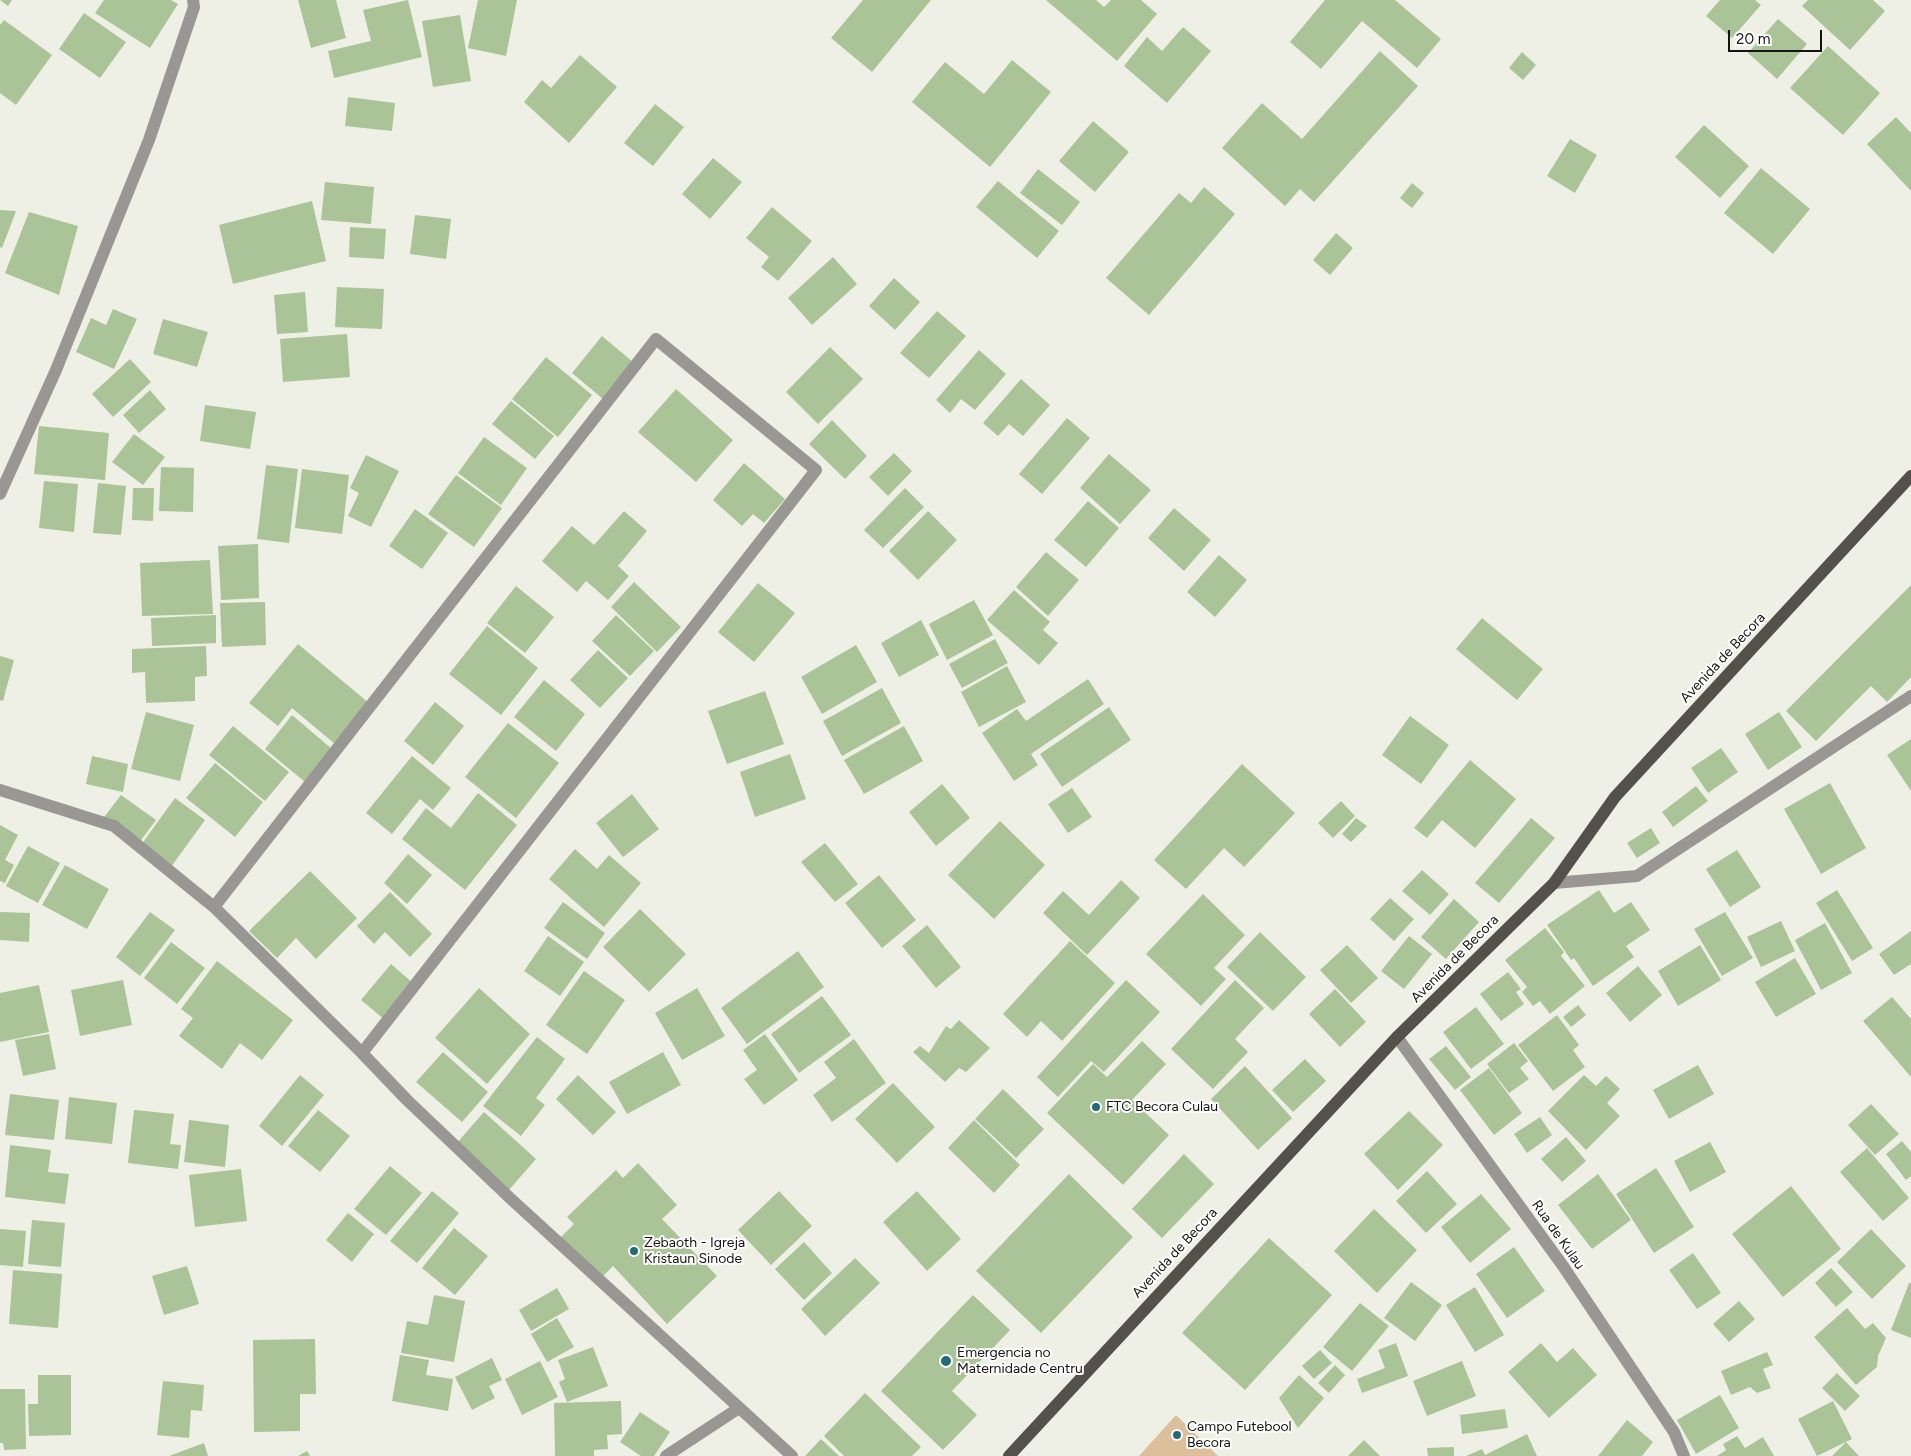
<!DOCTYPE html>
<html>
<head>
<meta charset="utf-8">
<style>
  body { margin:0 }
  #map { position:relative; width:1911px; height:1456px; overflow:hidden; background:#eef0e5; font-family:Figtree,sans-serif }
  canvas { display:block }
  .scale { position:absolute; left:1728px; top:30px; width:94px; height:22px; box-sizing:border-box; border:2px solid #141411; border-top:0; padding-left:6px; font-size:15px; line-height:18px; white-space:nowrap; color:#141411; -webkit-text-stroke:4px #fff; paint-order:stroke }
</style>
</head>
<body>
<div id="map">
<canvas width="1911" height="1456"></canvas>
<div class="scale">20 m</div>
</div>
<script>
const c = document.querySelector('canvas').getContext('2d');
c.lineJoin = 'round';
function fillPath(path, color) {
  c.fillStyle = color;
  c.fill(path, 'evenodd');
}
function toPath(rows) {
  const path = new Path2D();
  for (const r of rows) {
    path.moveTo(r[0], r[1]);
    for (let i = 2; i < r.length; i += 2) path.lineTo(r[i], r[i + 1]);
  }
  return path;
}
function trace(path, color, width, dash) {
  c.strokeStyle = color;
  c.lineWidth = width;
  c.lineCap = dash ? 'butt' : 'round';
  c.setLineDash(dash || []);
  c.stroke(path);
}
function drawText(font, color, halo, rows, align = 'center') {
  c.font = font + ' Figtree,sans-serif';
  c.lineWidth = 4;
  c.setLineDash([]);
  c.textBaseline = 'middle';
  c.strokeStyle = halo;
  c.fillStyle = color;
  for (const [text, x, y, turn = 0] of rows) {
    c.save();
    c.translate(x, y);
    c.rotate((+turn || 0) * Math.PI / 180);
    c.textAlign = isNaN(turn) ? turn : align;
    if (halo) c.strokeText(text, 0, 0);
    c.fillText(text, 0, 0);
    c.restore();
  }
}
fillPath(toPath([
  [1176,1415,1218,1456,1139,1456]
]), '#debf9c');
fillPath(toPath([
  [0,0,12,0,8,6],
  [104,0,171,0,178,4,150,48,95,13],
  [298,0,336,0,346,38,311,48],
  [408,0,422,57,334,78,328,51,371,41,363,10],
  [478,0,517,0,506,56,468,48],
  [863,0,931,0,872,72,831,38],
  [1046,0,1096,0,1104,7,1111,0,1141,0,1157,14,1117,61],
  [1325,0,1395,0,1441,39,1417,68,1362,21,1321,69,1290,42],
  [1720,0,1755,0,1761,5,1732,38,1706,16],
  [1808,0,1873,0,1885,11,1850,50,1802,6],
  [84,13,126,42,100,78,59,49],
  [460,15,471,81,433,87,422,21],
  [1778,19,1807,44,1777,79,1748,53],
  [4,20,52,55,16,105,0,93,0,25],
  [1183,27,1211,51,1167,103,1124,66,1147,37,1162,51],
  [1828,46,1880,93,1843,135,1790,88],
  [1380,51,1418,86,1314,202,1300,189,1285,206,1222,148,1262,103,1302,139],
  [1522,52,1536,65,1523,80,1509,68],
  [580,55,617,87,569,143,524,102,542,80,551,88],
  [1012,60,1051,92,990,167,912,102,945,62,984,94],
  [348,97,395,103,392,131,345,126],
  [655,104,684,127,653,166,624,143],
  [1896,117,1911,133,1911,191,1867,144],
  [1093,121,1129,152,1095,192,1059,161],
  [1704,125,1749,166,1720,198,1675,157],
  [1570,139,1597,155,1575,193,1547,176],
  [713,158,742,182,710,219,682,194],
  [1761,168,1810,209,1773,254,1724,213],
  [1038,169,1080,202,1062,225,1020,193],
  [998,181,1059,231,1037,258,976,207],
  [325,182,374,187,371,224,321,220],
  [1412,183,1424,193,1412,208,1400,198],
  [1204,187,1235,214,1149,315,1106,278,1179,193,1191,203],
  [312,201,326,261,233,284,219,225],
  [772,207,812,241,778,281,761,267,769,257,746,238],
  [0,210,16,211,2,248,0,247],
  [29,212,78,226,59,295,5,273],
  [415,215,451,219,446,259,410,254],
  [350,227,386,229,384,259,349,257],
  [1336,233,1353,248,1330,275,1313,260],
  [833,257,857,284,812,325,788,298],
  [894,278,920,302,895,330,869,306],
  [337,287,384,289,382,329,335,327],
  [305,292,308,332,277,334,274,295],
  [113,309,137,319,114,369,76,352,91,318,106,325],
  [937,311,966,336,929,378,900,353],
  [163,319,208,332,197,367,153,354],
  [347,334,350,377,283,382,280,339],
  [602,336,633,362,603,399,572,373],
  [830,347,863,379,818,424,786,392],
  [979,350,1006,374,975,410,961,399,950,413,936,400],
  [546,357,592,395,558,437,512,399],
  [130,359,151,382,113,417,92,394],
  [1021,379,1050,405,1023,436,1009,424,998,436,983,423],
  [676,389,733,440,696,482,638,432],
  [150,390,166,409,139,433,123,415],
  [511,401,554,436,535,459,492,424],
  [205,405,256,412,250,449,200,441],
  [1067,418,1090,438,1042,494,1019,474],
  [832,420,867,456,845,479,809,444],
  [39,426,109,433,105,480,34,474],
  [134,434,165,457,143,485,112,462],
  [484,437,527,468,501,505,458,473],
  [894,453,912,471,888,496,869,477],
  [1109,454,1151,490,1120,524,1080,488],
  [366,455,399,471,371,527,348,516,359,493,350,488],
  [744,463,785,499,764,523,753,514,742,526,713,500],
  [266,465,298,469,289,543,257,539],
  [161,467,194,468,193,512,159,511],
  [302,469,349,475,342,534,295,528],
  [456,475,502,508,474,547,428,514],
  [44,481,78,484,74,532,39,528],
  [98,483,126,486,121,535,93,533],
  [133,488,154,488,153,521,132,520],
  [905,488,924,507,883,548,864,530],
  [1088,501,1119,528,1086,567,1054,540],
  [1174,508,1211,540,1184,571,1148,538],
  [415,509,448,533,422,569,389,546],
  [624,511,647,531,618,566,629,576,608,600,586,581,577,592,542,561,572,526,594,545],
  [928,511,957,540,918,580,889,551],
  [258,544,259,598,221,600,218,546],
  [1046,552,1079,580,1048,616,1016,587],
  [1219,555,1247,580,1215,617,1187,592],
  [210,560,213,614,142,616,140,563],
  [634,582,681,627,657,652,611,607],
  [758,583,795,613,754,662,718,632],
  [1911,585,1911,677,1887,702,1871,686,1816,741,1786,711],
  [516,586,554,617,525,653,487,623],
  [1014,590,1050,622,1043,630,1058,643,1039,665,987,620],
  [974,600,993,635,947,660,929,624],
  [265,602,266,645,222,647,220,603],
  [216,615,216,643,152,646,151,618],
  [616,615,654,651,630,676,592,641],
  [1482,618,1543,669,1517,700,1456,649],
  [921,620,939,655,899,677,881,643],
  [487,626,538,668,501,715,449,674],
  [995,639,1008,663,962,688,949,664],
  [298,644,369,703,335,744,292,708,278,726,249,703],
  [856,645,877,682,822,714,801,677],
  [206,646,207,676,195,677,195,701,146,703,145,672,132,673,132,649],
  [598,650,628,678,600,708,570,680],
  [0,656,14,660,3,701,0,700],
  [1007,666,1026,702,979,727,961,692],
  [1088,679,1104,704,1031,754,1038,765,1014,781,982,733,1017,709,1026,721],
  [544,680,585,714,556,751,514,717],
  [882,688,901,723,842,756,823,721],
  [765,691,784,744,727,764,708,711],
  [435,702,464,726,433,765,404,741],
  [1109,707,1131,740,1062,787,1040,754],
  [146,712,194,725,180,781,131,769],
  [1779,712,1802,747,1768,770,1745,734],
  [292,715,332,749,305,782,265,749],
  [1410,716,1449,745,1421,784,1382,755],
  [508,723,559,763,516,818,465,777],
  [233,726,289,772,265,801,209,755],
  [904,726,923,761,864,794,844,760],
  [1911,739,1911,791,1887,755],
  [1721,748,1738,772,1708,793,1691,768],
  [790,754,806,799,755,817,740,772],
  [92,756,128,764,123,792,86,784],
  [412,756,451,788,433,810,420,799,392,834,366,813],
  [1470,760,1516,799,1475,848,1442,820,1427,838,1414,828],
  [215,763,263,802,235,837,186,798],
  [1242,764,1295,813,1244,867,1224,848,1186,889,1154,860],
  [1830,783,1866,848,1821,874,1784,809],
  [942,784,970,818,936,846,909,812],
  [1696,786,1708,801,1673,827,1662,812],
  [1072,788,1092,817,1068,833,1048,804],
  [478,793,517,825,465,890,402,839,426,808,451,828],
  [632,794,659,829,623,857,596,823],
  [121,795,156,820,139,843,104,817],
  [175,798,205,820,171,867,141,845],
  [1341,801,1355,816,1333,838,1318,823],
  [1356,818,1367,826,1351,842,1342,834],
  [1531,818,1555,838,1499,903,1475,883],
  [1000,821,1045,865,994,919,948,875],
  [0,825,18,835,5,860,14,865,5,883,0,881],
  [1651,828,1660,843,1637,858,1627,843],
  [825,843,858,884,835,902,801,862],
  [28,846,60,863,38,903,6,886],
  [575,849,597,869,609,855,641,883,604,927,549,879],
  [1737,850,1761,887,1730,907,1706,869],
  [408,854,432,875,407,904,384,883],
  [65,865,109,889,87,929,42,905],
  [1422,870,1449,894,1430,915,1402,891],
  [310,871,357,918,316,959,296,938,277,958,249,931],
  [879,875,916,920,882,948,845,903],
  [1121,880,1140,898,1087,955,1043,913,1063,891,1089,915],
  [1599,890,1614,913,1631,902,1650,930,1626,946,1634,957,1593,986,1574,958,1571,960,1547,925],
  [1837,890,1873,948,1852,961,1816,903],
  [390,892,432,934,410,957,385,932,374,944,357,926],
  [1203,894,1245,935,1214,968,1226,979,1201,1006,1146,954],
  [1390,898,1414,919,1394,941,1370,919],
  [1454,899,1479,922,1446,959,1421,937],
  [563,902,605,933,587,959,544,928],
  [640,909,686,954,649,992,603,947],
  [0,912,30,913,29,942,0,940],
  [150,912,175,930,140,976,116,957],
  [1725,912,1753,958,1722,976,1694,929],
  [1781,921,1795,951,1761,967,1747,937],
  [1825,923,1852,973,1821,990,1795,940],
  [927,925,961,967,936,988,902,946],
  [1545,928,1564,952,1561,956,1585,986,1550,1014,1540,1001,1533,1006,1522,992,1527,987,1505,960],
  [1911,931,1911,964,1894,975,1879,954],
  [1260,932,1306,977,1273,1011,1227,967],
  [548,936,584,962,560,996,524,971],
  [1409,936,1432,954,1404,989,1381,971],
  [1070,941,1115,983,1062,1041,1041,1021,1027,1037,1003,1014],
  [171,942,205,968,177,1004,144,978],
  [1347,945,1378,978,1351,1003,1320,970],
  [1700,945,1721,980,1678,1006,1658,971],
  [798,951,824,987,747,1044,721,1008],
  [1795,958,1816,994,1776,1017,1755,982],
  [217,961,293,1020,262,1060,240,1043,222,1069,179,1036,193,1018,181,1009],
  [391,964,414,984,385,1020,361,1000],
  [1638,966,1662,995,1630,1022,1606,993],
  [584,971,625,1000,587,1054,546,1025],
  [1508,972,1521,989,1516,992,1524,1004,1501,1021,1480,994],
  [123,980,132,1025,80,1036,71,990],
  [1126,980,1160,1012,1104,1072,1091,1061,1058,1097,1037,1077],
  [1235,980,1264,1008,1235,1039,1248,1052,1213,1089,1171,1049],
  [39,985,49,1032,0,1042,0,993],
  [479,988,530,1034,487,1084,435,1038],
  [697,988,725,1036,682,1060,655,1013],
  [1335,989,1366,1022,1340,1047,1309,1014],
  [822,996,851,1035,799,1073,771,1034],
  [1892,997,1911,1019,1911,1077,1863,1021],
  [1578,1005,1586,1015,1571,1027,1563,1017],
  [1476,1007,1504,1044,1471,1069,1443,1032],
  [1557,1015,1579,1045,1573,1050,1585,1067,1553,1091,1518,1045],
  [959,1020,990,1048,966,1072,959,1068,945,1082,913,1052,920,1046,929,1053,946,1026,951,1029],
  [49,1034,56,1069,23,1076,15,1040],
  [765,1034,798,1080,764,1105,744,1079,757,1070,743,1050],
  [537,1037,565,1059,536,1098,545,1105,521,1136,483,1106],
  [854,1039,886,1083,832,1122,813,1095,836,1078,824,1062],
  [1142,1041,1166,1064,1132,1100,1169,1135,1123,1185,1047,1113,1093,1064,1107,1077],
  [1514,1043,1528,1061,1520,1068,1529,1079,1509,1093,1487,1064],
  [1446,1046,1471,1077,1455,1090,1429,1059],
  [443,1052,488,1092,462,1122,416,1082],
  [663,1052,681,1085,627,1114,609,1082],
  [1305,1059,1326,1081,1293,1112,1272,1090],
  [1698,1065,1714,1094,1669,1119,1653,1090],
  [1245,1066,1292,1118,1258,1150,1211,1099],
  [1489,1068,1522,1113,1494,1135,1460,1090],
  [300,1075,324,1095,282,1146,259,1126],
  [578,1075,616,1112,593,1135,556,1099],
  [1584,1075,1596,1086,1606,1076,1620,1089,1607,1103,1620,1116,1586,1150,1548,1111],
  [893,1083,935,1127,897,1163,855,1119],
  [1003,1089,1044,1129,1016,1158,975,1119],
  [10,1094,59,1100,54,1140,5,1135],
  [69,1097,117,1103,112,1144,65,1139],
  [1871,1104,1899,1134,1875,1155,1848,1125],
  [134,1110,174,1114,170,1144,181,1145,178,1169,128,1163],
  [318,1110,350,1136,320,1172,288,1146],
  [1409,1111,1443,1145,1398,1190,1364,1154],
  [484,1112,536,1159,508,1191,456,1144],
  [1540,1117,1552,1135,1527,1153,1514,1134],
  [189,1120,229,1125,225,1167,184,1162],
  [974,1120,1020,1165,994,1193,948,1148],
  [1566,1137,1586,1161,1562,1182,1541,1159],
  [1902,1141,1911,1152,1911,1176,1906,1180,1886,1154],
  [1710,1142,1726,1172,1690,1192,1674,1161],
  [10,1145,51,1150,48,1172,69,1174,65,1204,5,1197],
  [1867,1148,1909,1198,1883,1221,1840,1172],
  [1184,1154,1214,1184,1162,1238,1132,1209],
  [638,1163,677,1205,662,1219,717,1276,667,1324,613,1266,600,1279,561,1237,574,1224,567,1217,616,1170,623,1178],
  [390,1166,422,1193,386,1235,354,1209],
  [1656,1168,1694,1227,1654,1253,1616,1194],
  [241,1169,247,1221,195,1227,189,1175],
  [1427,1171,1457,1204,1426,1233,1396,1201],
  [1069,1174,1133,1237,1041,1333,976,1271],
  [1598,1174,1631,1220,1592,1249,1558,1205],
  [1791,1186,1841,1249,1783,1297,1732,1234],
  [432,1191,459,1213,417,1263,390,1241],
  [779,1191,812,1226,771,1265,738,1230],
  [917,1191,961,1239,927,1271,883,1222],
  [1481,1194,1511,1229,1470,1263,1441,1227],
  [1374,1209,1417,1250,1377,1293,1334,1251],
  [348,1213,374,1234,352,1262,326,1240],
  [32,1220,65,1223,61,1267,28,1264],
  [454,1228,488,1256,455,1295,422,1268],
  [0,1229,26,1231,23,1267,0,1265],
  [1871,1229,1906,1266,1872,1299,1837,1262],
  [1269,1238,1332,1295,1245,1390,1182,1333],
  [804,1242,832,1273,804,1300,775,1269],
  [1514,1247,1545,1291,1507,1318,1476,1274],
  [1693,1253,1721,1293,1697,1309,1669,1270],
  [855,1258,880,1283,825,1336,801,1309],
  [187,1266,199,1304,164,1315,152,1276],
  [1831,1268,1853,1292,1836,1307,1815,1283],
  [13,1270,62,1274,58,1328,9,1324],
  [1411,1282,1442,1305,1415,1341,1384,1318],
  [1909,1283,1911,1283,1911,1338,1891,1330],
  [1475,1287,1504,1335,1475,1352,1446,1305],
  [557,1288,569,1309,531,1331,519,1310],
  [434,1295,465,1301,454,1362,401,1353,407,1321,428,1325],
  [973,1295,1010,1330,952,1391,977,1415,943,1450,881,1391],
  [1739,1301,1755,1319,1729,1342,1713,1324],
  [1360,1303,1389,1326,1352,1371,1323,1347],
  [1847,1308,1865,1329,1873,1323,1886,1338,1878,1356,1877,1367,1856,1385,1814,1337],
  [557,1318,574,1347,547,1362,531,1334],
  [315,1339,316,1394,300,1394,300,1431,254,1432,253,1340],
  [1396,1343,1408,1376,1362,1393,1357,1379,1385,1368,1378,1350],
  [1541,1343,1557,1362,1573,1348,1597,1375,1549,1418,1508,1372],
  [593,1347,608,1386,567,1402,559,1382,565,1379,558,1360],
  [1320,1350,1332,1363,1314,1379,1302,1366],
  [1767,1352,1773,1365,1763,1369,1771,1388,1757,1393,1750,1387,1731,1395,1721,1371],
  [400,1355,429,1360,426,1375,453,1379,448,1411,392,1401],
  [492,1358,502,1380,489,1386,495,1398,472,1410,455,1377],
  [540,1361,558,1397,522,1415,505,1379],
  [1462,1361,1476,1396,1427,1416,1413,1381],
  [1335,1365,1345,1375,1329,1393,1318,1383],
  [1837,1373,1860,1396,1845,1411,1822,1388],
  [38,1375,71,1375,71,1435,29,1436,28,1404,38,1404],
  [1299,1375,1324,1398,1298,1428,1279,1398],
  [163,1381,204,1385,202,1411,191,1410,189,1438,157,1435],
  [0,1389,25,1389,26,1449,4,1450,3,1443,0,1443],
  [865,1393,921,1447,912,1456,844,1456,824,1436],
  [1720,1395,1739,1428,1696,1454,1677,1420],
  [621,1401,622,1434,607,1435,608,1449,594,1450,594,1456,555,1456,554,1403],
  [1833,1401,1852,1439,1817,1456,1798,1419],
  [1505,1409,1508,1428,1462,1434,1460,1415],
  [640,1412,670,1432,654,1456,641,1456,620,1442],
  [1627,1420,1653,1442,1642,1456,1598,1456],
  [1527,1434,1537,1456,1466,1456,1482,1449,1485,1455],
  [1737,1436,1745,1448,1763,1437,1774,1456,1717,1456,1726,1450,1723,1444],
  [821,1439,839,1456,805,1456],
  [1364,1440,1380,1456,1348,1456],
  [1846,1442,1859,1456,1832,1456],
  [204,1443,208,1456,169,1456],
  [1454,1447,1454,1456,1428,1456,1427,1448],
  [307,1451,310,1456,298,1456]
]), '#aac498');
trace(toPath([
  [0,494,56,370,149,140,194,7,193,0],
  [0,790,114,826,214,907,362,1053,407,1100,511,1199,792,1456],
  [1554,883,1637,876,1911,696],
  [214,907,656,339,816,470,362,1053],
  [1397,1037,1563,1266,1674,1432,1684,1456],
  [666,1456,739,1408]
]), '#999793', 12);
trace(toPath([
  [1009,1456,1397,1037,1554,883,1615,797,1911,476]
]), '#53514a', 12);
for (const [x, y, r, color] of [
  [1096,1107,5,"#236978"],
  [634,1251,5,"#236978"],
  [946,1361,6,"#236978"],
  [1177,1435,5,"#236978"]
]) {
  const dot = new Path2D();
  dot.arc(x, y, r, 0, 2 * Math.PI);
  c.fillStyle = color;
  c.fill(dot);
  trace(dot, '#fff', 2);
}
drawText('14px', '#141411', '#fff', [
  ["Avenida de Becora",1723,658,-47],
  ["Avenida de Becora",1455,959,-45],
  ["Rua de Kulau",1558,1235,55],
  ["Avenida de Becora",1175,1253,-47]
]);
drawText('14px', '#141411', '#fff', [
  ["FTC Becora Culau",1106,1107],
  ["Zebaoth - Igreja",644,1243],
  ["Kristaun Sinode",644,1259],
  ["Emergencia no",957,1353],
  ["Maternidade Centru",957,1369],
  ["Campo Futebool",1187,1427],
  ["Becora",1187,1443]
], 'left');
</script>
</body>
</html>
